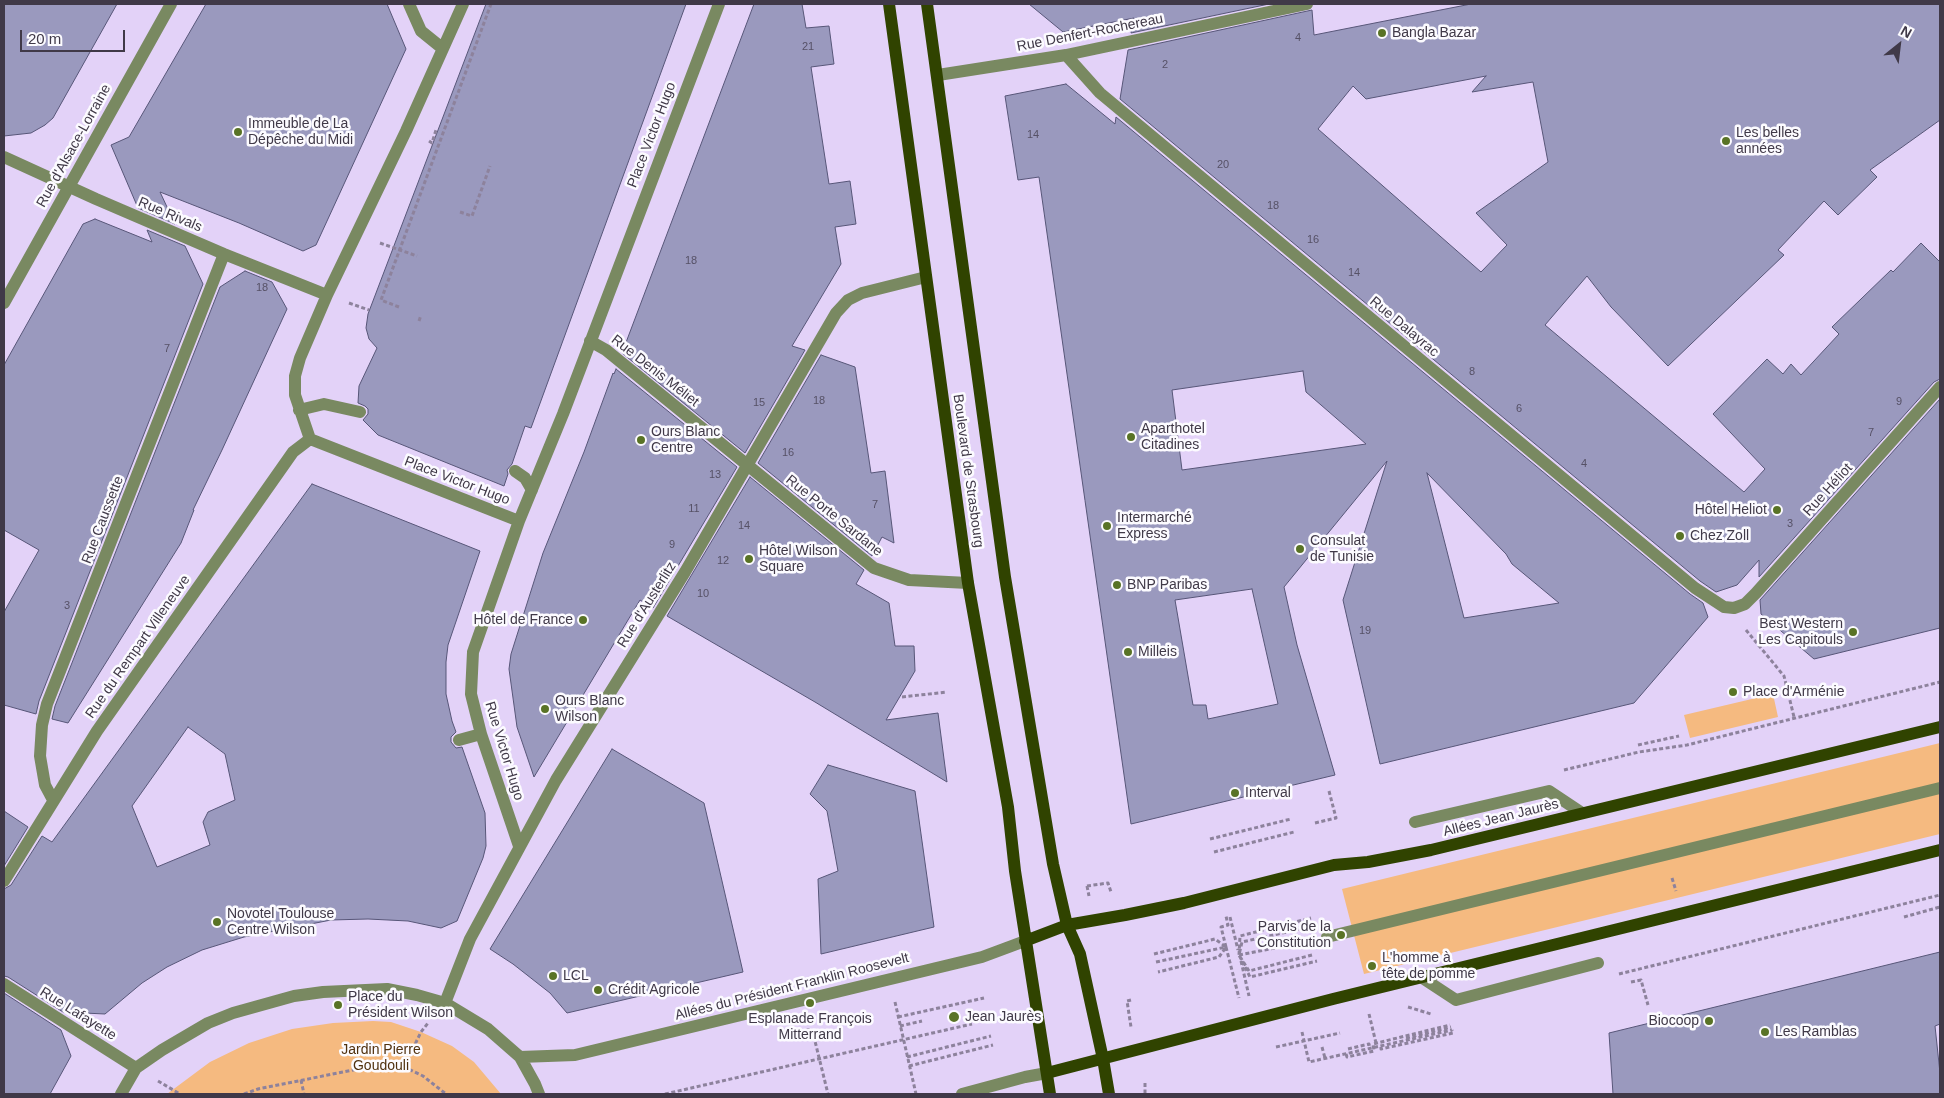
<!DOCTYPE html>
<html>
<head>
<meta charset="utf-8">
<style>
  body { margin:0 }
  #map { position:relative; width:1944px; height:1098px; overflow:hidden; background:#e3d2f8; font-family:Arial,sans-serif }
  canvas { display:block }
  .frame { position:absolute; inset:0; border:5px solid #403948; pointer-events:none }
  .north { position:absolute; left:1874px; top:20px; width:50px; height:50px; -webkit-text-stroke:4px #fcfbff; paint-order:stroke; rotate:29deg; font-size:14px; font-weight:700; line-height:20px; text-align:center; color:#403948 }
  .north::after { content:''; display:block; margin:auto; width:18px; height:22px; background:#403948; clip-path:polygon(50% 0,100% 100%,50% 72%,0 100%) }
  .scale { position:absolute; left:20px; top:30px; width:105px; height:22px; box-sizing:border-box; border:2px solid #403948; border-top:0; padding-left:6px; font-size:15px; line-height:18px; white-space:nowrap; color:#403948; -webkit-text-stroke:4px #fcfbff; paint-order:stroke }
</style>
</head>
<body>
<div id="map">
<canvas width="1944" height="1098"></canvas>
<div class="frame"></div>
<div class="north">N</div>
<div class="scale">20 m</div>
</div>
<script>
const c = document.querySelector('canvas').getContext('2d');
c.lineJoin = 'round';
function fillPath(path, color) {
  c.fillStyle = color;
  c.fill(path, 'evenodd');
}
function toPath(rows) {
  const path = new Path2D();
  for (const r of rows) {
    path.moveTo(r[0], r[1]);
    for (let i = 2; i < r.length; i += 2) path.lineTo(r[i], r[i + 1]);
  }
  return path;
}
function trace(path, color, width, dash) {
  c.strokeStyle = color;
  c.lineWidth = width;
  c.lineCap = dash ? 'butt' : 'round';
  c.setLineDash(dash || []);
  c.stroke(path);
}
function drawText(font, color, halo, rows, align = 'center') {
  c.font = font + ' Arial,sans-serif';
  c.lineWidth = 5;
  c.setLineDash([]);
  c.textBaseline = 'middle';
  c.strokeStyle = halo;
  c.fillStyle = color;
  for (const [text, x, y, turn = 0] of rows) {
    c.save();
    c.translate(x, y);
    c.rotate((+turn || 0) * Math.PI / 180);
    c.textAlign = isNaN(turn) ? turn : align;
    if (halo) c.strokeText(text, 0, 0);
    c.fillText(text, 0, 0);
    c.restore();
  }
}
fillPath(toPath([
  [1773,694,1778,717,1690,738,1684,715],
  [1940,743,1940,834,1364,974,1342,889],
  [373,1021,391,1022,421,1032,452,1046,474,1062,501,1094,167,1094,210,1062,249,1043,292,1029,333,1023]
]), '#f5ba80');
const building = toPath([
  [4,4,117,4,53,118,45,125,31,133,4,136,4,4],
  [206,4,387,4,406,49,316,245,303,251,239,223,160,192,175,224,138,208,111,145,129,137,206,4],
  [486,4,686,4,531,428,525,426,512,464,507,470,508,474,504,486,378,435,363,420,368,414,368,409,365,406,358,403,359,386,377,348,369,339,366,328,368,314,486,4],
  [754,4,802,4,806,28,829,26,834,64,811,67,829,184,850,181,856,224,835,227,841,264,792,346,805,350,745,453,622,353,754,4],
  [1029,4,1269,4,1131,33,1134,18,1063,32,1029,4],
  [1471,4,1940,4,1940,120,1870,170,1877,177,1838,215,1824,201,1778,250,1784,255,1668,366,1611,307,1587,276,1545,325,1744,492,1765,469,1713,414,1767,359,1783,374,1791,364,1801,375,1839,334,1832,327,1891,270,1893,272,1921,243,1940,262,1940,379,1934,382,1759,577,1759,560,1737,585,1716,592,1700,581,1120,99,1128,50,1312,10,1314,35,1471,4],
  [1486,76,1472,92,1533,82,1548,162,1476,213,1507,245,1481,272,1318,129,1353,86,1366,99,1486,76],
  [1066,84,1115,124,1116,117,1690,594,1703,603,1708,617,1634,703,1380,764,1343,600,1387,461,1284,587,1297,645,1335,775,1131,824,1039,177,1018,180,1005,96,1066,84],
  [1303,371,1306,392,1366,444,1182,470,1172,390,1303,371],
  [1427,473,1506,554,1512,564,1559,603,1464,618,1427,473],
  [1252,589,1278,704,1208,719,1206,705,1193,705,1175,600,1252,589],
  [95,219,152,242,147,230,185,246,203,284,39,701,36,714,4,705,4,612,39,550,4,530,4,365,83,224,95,219],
  [245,271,272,282,287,309,222,450,193,510,194,510,181,543,68,723,52,719,55,706,220,287,245,271],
  [821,355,855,367,871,473,885,471,894,543,882,537,872,556,758,463,821,355],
  [616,369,737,467,653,608,640,600,534,777,517,727,509,669,511,654,543,553,584,452,613,373,614,374,616,369],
  [1940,399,1940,628,1814,659,1761,614,1760,600,1940,399],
  [750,477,864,570,856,584,889,603,895,646,914,646,915,671,886,720,938,713,947,782,815,702,667,616,750,477],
  [312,484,480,551,448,645,446,662,446,694,452,721,456,732,451,737,451,742,456,748,462,747,485,813,486,846,483,858,457,921,441,928,408,921,368,919,331,920,244,937,202,950,167,967,142,983,105,1014,63,1012,8,977,4,976,4,889,11,885,42,836,52,842,312,484],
  [188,727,225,754,235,800,208,812,203,822,210,845,157,867,132,806,188,727],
  [612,749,704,803,743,972,567,1013,550,993,513,964,490,949,612,749],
  [828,765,915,791,934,927,821,954,818,879,838,871,827,811,810,794,828,765],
  [4,811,28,827,4,866,4,811],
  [1940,952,1940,1024,1935,1026,1940,1073,1940,1094,1613,1094,1609,1033,1940,952],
  [4,993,61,1030,71,1056,50,1094,4,1094,4,993]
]);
fillPath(building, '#9a99be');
trace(building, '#575678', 1);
trace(toPath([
  [429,141,432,143,436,130],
  [460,212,472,216,490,166],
  [380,243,417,256],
  [349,303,369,310],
  [419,321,421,315],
  [1746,630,1784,676,1794,717],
  [902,697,947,692],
  [1638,745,1679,736],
  [1564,770,1639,752,1687,745,1940,682],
  [1315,823,1336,818,1329,791],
  [1210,839,1291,819],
  [1214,852,1294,832],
  [1672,878,1676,891],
  [1087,886,1089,896],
  [1087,886,1108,883,1111,892],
  [1230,917,1238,950],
  [1904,917,1940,907],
  [1305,928,1242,942,1239,955,1240,936,1311,918],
  [1226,947,1221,927,1228,925,1226,916],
  [1154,954,1215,939,1226,947,1219,957,1158,972],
  [1239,955,1305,942],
  [1312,955,1249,971,1239,955,1250,977,1317,961],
  [1241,961,1249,996],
  [1156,962,1226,947,1239,998],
  [1619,974,1940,895],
  [1631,982,1641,980,1648,1005],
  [1131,1000,1127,1001,1131,1027],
  [895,1002,916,1094],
  [1408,1007,1431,1014],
  [1369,1014,1376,1043],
  [898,1017,984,998],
  [900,1026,922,1021],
  [1302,1032,1309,1062,1452,1030],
  [781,1037,812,1029,828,1094],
  [1406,1038,1451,1027],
  [1276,1047,1340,1033],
  [1322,1047,1325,1058],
  [1381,1047,1381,1049,1453,1033,1452,1030],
  [1348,1049,1369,1044,1370,1049],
  [1346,1054,1347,1057,1374,1051,1373,1044,1450,1025],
  [907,1057,991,1036],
  [909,1066,993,1045],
  [404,1067,421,1032,428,1023],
  [301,1080,304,1094],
  [158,1081,180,1094],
  [1145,1083,1145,1094],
  [244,1094,258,1089,378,1065,404,1067,423,1076,446,1094],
  [665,1094,972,1024]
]), '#8d829c', 3, [4, 2.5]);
trace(toPath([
  [409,4,421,31,442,48],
  [463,4,406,131,327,295,300,358,295,376,295,395,310,439,519,521],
  [1066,55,1100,93,1695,588,1724,607,1734,608,1745,604,1756,593,1940,387],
  [938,75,1066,55,1307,4],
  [4,157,96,199,224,254,327,295],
  [4,303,171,4],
  [590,341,606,350,874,568,909,580,968,583],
  [299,410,324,404,360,412],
  [515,471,525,478,532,490],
  [459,740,481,734],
  [53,800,45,785,40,756,42,725,47,704,224,254],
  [1415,822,1549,791,1582,813],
  [519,846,481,734,471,694,473,652,519,521,563,414,719,4],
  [4,881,97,731,293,452,310,439],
  [1327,937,1940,788],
  [1421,977,1456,1000,1598,963],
  [4,984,136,1068],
  [445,1003,470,939,556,780,685,572,836,313,848,300,862,293,926,277],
  [520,1057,575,1055,982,957,1025,941],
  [121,1094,136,1068,162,1050,208,1023,233,1013,294,996,323,992,387,989,417,995,445,1003,488,1029,520,1057,535,1084,539,1094],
  [962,1094,1025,1077,1047,1073]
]), '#798961', 12);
trace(toPath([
  [889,4,968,583,1008,807,1015,871,1050,1094],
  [927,4,1005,577,1053,864,1067,925,1080,954,1103,1059,1109,1094],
  [1025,941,1067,925,1125,915,1184,903,1334,865,1368,862,1431,850,1940,727],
  [1047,1073,1333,999,1940,850]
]), '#304300', 12);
trace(toPath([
  [399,307,381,300,491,4]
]), '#8d829c', 3, [4, 2.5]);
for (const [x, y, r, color] of [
  [1382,33,5,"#597326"],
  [238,132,5,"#597326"],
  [1726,141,5,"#597326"],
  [1131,437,5,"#597326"],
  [641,440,5,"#597326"],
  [1777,510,5,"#597326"],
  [1107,526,5,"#597326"],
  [1680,536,5,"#597326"],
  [1300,549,5,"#597326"],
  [749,559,5,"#597326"],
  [1117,585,5,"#597326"],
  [583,620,5,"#597326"],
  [1853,632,5,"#597326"],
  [1128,652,5,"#597326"],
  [1733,692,5,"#597326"],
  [545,709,5,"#597326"],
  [1235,793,5,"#597326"],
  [217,922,5,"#597326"],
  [1341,935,5,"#597326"],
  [1372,966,5,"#597326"],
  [553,976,5,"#597326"],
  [598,990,5,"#597326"],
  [810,1003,5,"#597326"],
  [338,1005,5,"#597326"],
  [954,1017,6,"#597326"],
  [1709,1021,5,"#597326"],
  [1765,1032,5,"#597326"]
]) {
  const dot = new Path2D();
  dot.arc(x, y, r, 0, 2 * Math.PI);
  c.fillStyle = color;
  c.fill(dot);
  trace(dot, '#fcfbff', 2);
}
drawText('11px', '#565166', null, [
  ["4",1298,38],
  ["21",808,47],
  ["2",1165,65],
  ["14",1033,135],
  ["20",1223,165],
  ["18",1273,206],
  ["16",1313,240],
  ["18",691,261],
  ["14",1354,273],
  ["18",262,288],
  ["7",167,349],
  ["8",1472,372],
  ["18",819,401],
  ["9",1899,402],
  ["15",759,403],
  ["6",1519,409],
  ["7",1871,433],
  ["16",788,453],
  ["4",1584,464],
  ["13",715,475],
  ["7",875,505],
  ["11",694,509],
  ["3",1790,524],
  ["14",744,526],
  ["9",672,545],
  ["12",723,561],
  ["10",703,594],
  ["3",67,606],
  ["19",1365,631]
]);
drawText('14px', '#403948', '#fcfbff', [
  ["Rue Denfert-Rochereau",1090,33,-11],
  ["Place Victor Hugo",652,135,-69],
  ["Rue d'Alsace-Lorraine",74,146,-61],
  ["Rue Rivals",170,215,23],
  ["Rue Dalayrac",1404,327,40],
  ["Rue Denis Méliet",655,371,38],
  ["Boulevard de Strasbourg",968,471,82],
  ["Place Victor Hugo",457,481,21],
  ["Rue Héliot",1828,490,-48],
  ["Rue Porte Sardane",834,516,39],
  ["Rue Caussette",103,520,-69],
  ["Rue d'Austerlitz",647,605,-58],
  ["Rue du Rempart Villeneuve",138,647,-55],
  ["Rue Victor Hugo",504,751,73],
  ["Allées Jean Jaurès",1501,818,-14],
  ["Allées du Président Franklin Roosevelt",792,987,-14],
  ["Rue Lafayette",78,1014,32]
]);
drawText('14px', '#403948', '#fcfbff', [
  ["Bangla Bazar",1392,33],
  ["Immeuble de La",248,124],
  ["Dépêche du Midi",248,140],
  ["Les belles",1736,133],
  ["années",1736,149],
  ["Aparthotel",1141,429],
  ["Citadines",1141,445],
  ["Ours Blanc",651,432],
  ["Centre",651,448],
  ["Hôtel Heliot",1767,510,"right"],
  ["Intermarché",1117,518],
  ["Express",1117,534],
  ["Chez Zoll",1690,536],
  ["Consulat",1310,541],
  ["de Tunisie",1310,557],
  ["Hôtel Wilson",759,551],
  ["Square",759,567],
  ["BNP Paribas",1127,585],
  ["Hôtel de France",573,620,"right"],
  ["Best Western",1843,624,"right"],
  ["Les Capitouls",1843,640,"right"],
  ["Milleis",1138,652],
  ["Place d'Arménie",1743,692],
  ["Ours Blanc",555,701],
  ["Wilson",555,717],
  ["Interval",1245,793],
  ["Novotel Toulouse",227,914],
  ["Centre Wilson",227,930],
  ["Parvis de la",1331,927,"right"],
  ["Constitution",1331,943,"right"],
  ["L'homme à",1382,958],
  ["tête de pomme",1382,974],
  ["LCL",563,976],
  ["Crédit Agricole",608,990],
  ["Place du",348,997],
  ["Président Wilson",348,1013],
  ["Jean Jaurès",965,1017],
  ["Esplanade François",810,1019,"center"],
  ["Mitterrand",810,1035,"center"],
  ["Biocoop",1699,1021,"right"],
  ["Les Ramblas",1775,1032]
], 'left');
drawText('14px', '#50310f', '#fcfbff', [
  ["Jardin Pierre",381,1050],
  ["Goudouli",381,1066]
]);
</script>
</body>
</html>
